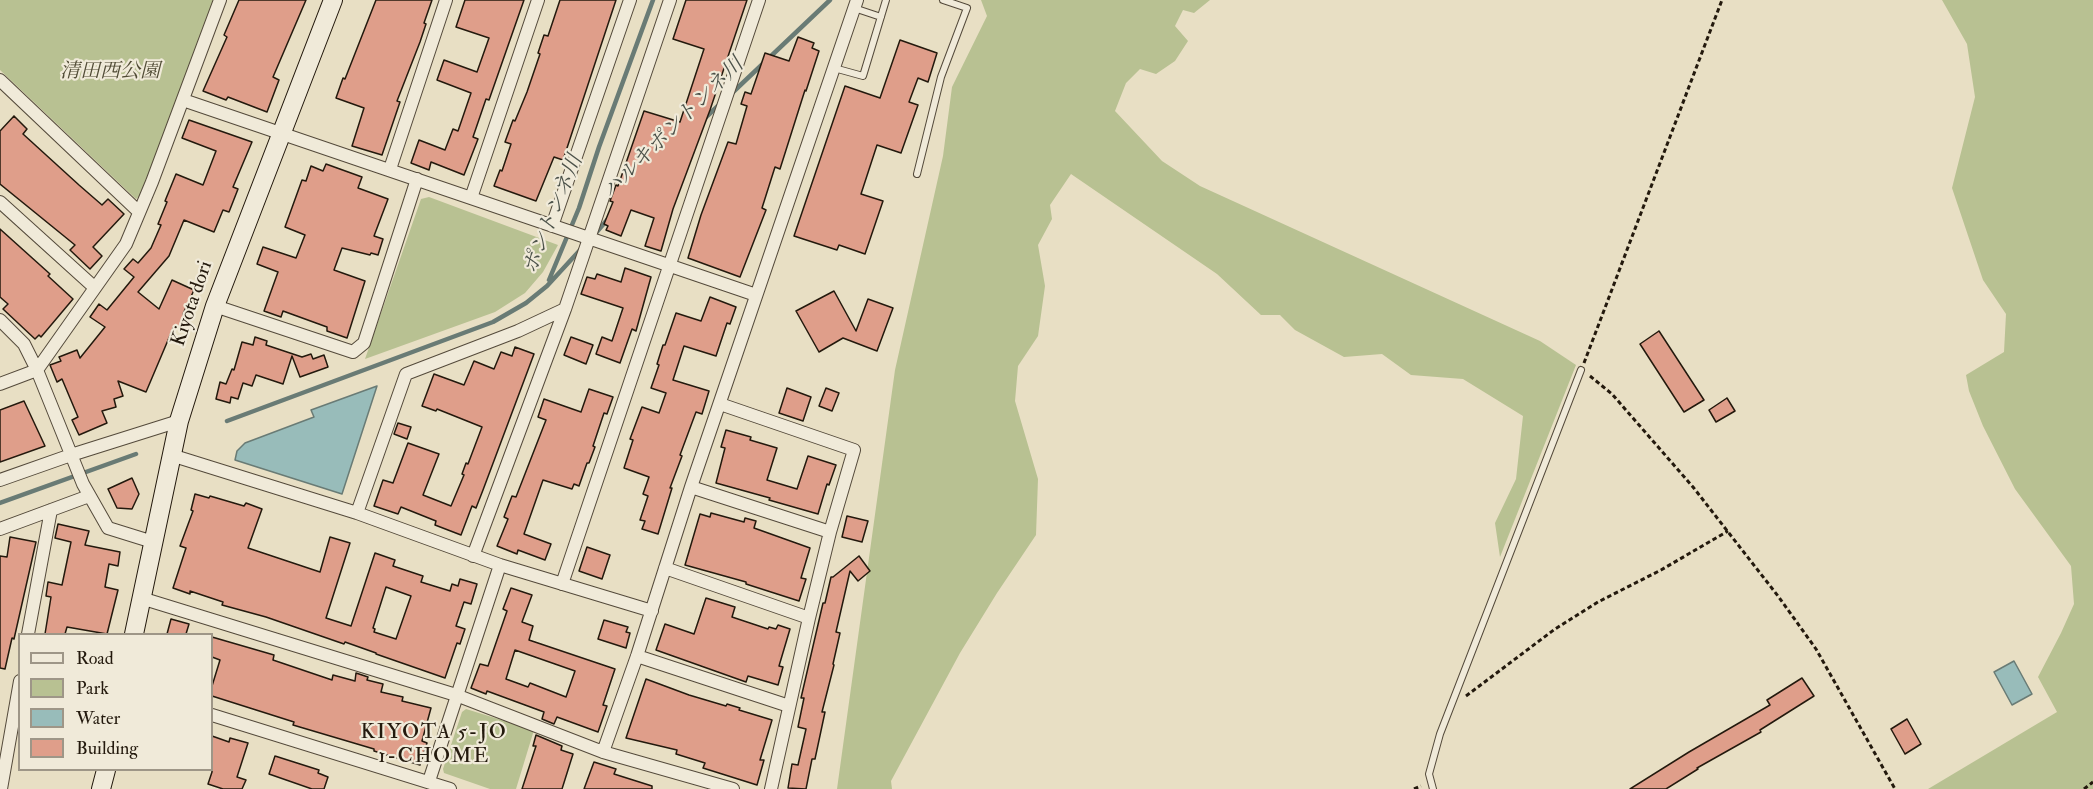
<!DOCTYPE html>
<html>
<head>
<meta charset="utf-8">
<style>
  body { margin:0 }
  #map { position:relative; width:2093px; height:789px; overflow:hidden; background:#e8dfc4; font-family:"IM FELL Double Pica",serif }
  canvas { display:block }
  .legend { position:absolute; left:18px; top:633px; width:195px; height:138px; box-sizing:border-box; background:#f0ead9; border:2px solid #9e9687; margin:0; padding:8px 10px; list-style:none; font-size:18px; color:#23190d }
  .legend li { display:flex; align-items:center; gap:12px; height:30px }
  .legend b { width:30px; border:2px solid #9e9687 }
</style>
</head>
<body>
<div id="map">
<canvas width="2093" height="789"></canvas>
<ul class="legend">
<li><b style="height:8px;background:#f0ead9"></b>Road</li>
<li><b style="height:16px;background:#b8c192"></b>Park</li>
<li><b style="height:16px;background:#98bcba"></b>Water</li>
<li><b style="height:16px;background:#df9e8a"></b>Building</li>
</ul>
</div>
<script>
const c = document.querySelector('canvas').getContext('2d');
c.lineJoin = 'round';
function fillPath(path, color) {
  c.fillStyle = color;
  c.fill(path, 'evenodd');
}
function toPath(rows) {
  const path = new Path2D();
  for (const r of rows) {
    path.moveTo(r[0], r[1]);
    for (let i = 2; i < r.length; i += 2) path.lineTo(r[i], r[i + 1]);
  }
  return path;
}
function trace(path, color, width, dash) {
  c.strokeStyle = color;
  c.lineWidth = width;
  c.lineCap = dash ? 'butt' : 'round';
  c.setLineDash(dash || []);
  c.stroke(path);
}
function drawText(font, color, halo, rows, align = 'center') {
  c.font = font + ' "IM FELL Double Pica","Noto Serif JP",serif';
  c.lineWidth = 4.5;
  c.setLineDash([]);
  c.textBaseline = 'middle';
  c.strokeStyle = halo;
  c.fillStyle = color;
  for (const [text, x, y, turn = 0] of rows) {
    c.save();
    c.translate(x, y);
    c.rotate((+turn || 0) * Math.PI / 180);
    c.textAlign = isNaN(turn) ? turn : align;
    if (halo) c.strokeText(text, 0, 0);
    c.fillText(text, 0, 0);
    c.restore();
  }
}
fillPath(toPath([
  [0,0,216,0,143,193,136,199,0,70],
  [981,0,1210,0,1194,13,1183,10,1175,26,1188,41,1175,61,1156,74,1140,69,1126,83,1115,111,1162,161,1200,186,1540,341,1576,365,1500,557,1495,523,1516,479,1523,416,1463,379,1411,375,1382,354,1344,357,1295,330,1280,315,1261,315,1217,274,1071,174,1050,205,1052,219,1038,245,1045,286,1038,336,1018,366,1015,401,1038,479,1036,535,997,593,960,653,891,781,892,789,837,789,895,370,943,156,952,87,987,16],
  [1942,0,2093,0,2093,789,1928,789,2057,712,2038,677,2061,633,2074,604,2071,566,2015,489,1983,426,1969,391,1966,375,2004,352,2006,314,1983,280,1952,188,1975,97,1967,44],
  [429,197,558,245,543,272,525,293,495,312,365,359,421,199],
  [466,709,534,730,516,789,490,789,444,773,443,769,462,712]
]), '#b8c192');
const water = toPath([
  [377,386,342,494,235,460,237,451,245,443,314,417,311,410,377,386],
  [2014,661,2032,694,2012,705,1994,672,2014,661]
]);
fillPath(water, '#98bcba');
trace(water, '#697b75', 1.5);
trace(toPath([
  [731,94,830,0],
  [704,119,720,104],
  [595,234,607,220],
  [549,280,579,208,599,147,653,0],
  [227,421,493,322,526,303,547,286,581,249],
  [0,503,136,454]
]), '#697b75', 4.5);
const building = toPath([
  [239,0,306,0,273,77,279,80,267,112,228,97,226,100,203,91,227,37,224,35,239,0],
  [376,0,432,0,424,23,426,24,420,42,397,101,400,102,382,155,352,146,364,108,336,98,343,78,345,79,376,0],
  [465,0,524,0,489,100,486,99,473,137,478,139,464,175,431,162,429,170,411,163,419,140,445,150,453,129,458,131,471,93,437,80,444,60,477,72,489,38,456,27,465,0],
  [560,0,616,0,563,160,554,157,536,201,494,186,500,170,502,171,511,144,505,142,513,120,515,121,527,92,540,54,538,53,544,35,548,36,560,0],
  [686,0,747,0,710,110,673,209,661,251,645,246,654,218,631,210,621,236,606,230,608,226,604,224,613,202,610,201,616,185,618,186,644,111,680,122,704,49,673,39,686,0],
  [798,37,814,43,812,48,819,51,806,91,805,90,780,169,775,167,762,208,766,210,740,277,688,258,701,215,728,142,736,144,747,106,741,104,745,92,751,94,765,53,789,61,798,37],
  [900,40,937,53,928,82,918,78,909,102,918,105,901,153,877,145,861,194,883,201,865,254,839,245,837,250,794,236,845,86,880,98,900,40],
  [14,116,27,129,23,134,79,185,102,205,108,199,124,214,93,247,102,256,90,269,70,250,75,245,0,184,0,131,14,116],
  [189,120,252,142,233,187,238,189,229,212,223,210,214,232,184,220,169,256,138,292,159,309,172,280,194,290,183,314,185,315,180,328,174,326,146,392,118,381,123,396,114,399,116,407,102,411,107,423,79,435,72,420,78,417,62,379,57,382,50,365,61,361,59,357,77,350,80,358,105,327,90,317,99,304,107,310,134,277,124,269,133,259,138,263,151,248,161,225,158,224,167,202,165,201,176,174,203,185,216,151,182,138,189,120],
  [326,164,362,177,358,188,388,199,374,236,383,239,378,255,371,253,370,255,342,248,334,270,365,281,347,338,327,331,327,327,283,311,281,317,264,311,278,272,257,264,263,247,296,258,305,235,285,227,302,180,306,181,311,166,323,171,326,164],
  [0,229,50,274,48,276,73,299,41,337,39,335,35,339,3,309,8,304,0,297,0,229],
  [625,268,651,277,636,331,632,329,620,363,596,354,602,337,612,341,623,308,581,294,587,277,595,279,597,274,621,282,625,268],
  [834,291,856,331,868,299,893,308,877,351,843,338,819,352,796,311,834,291],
  [710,297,736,307,730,324,727,323,716,356,684,346,673,380,709,391,702,414,696,412,680,455,682,456,670,488,672,488,658,534,642,529,645,521,640,520,648,496,643,494,649,477,624,468,633,440,630,439,642,407,659,413,666,393,651,388,659,365,657,364,663,345,665,345,676,313,701,321,710,297],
  [1659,331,1704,400,1684,412,1640,344,1659,331],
  [255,337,267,341,266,345,302,357,311,354,313,359,324,355,328,367,300,377,292,356,283,384,256,375,252,386,243,383,238,399,231,397,230,403,216,399,220,382,226,384,232,369,234,370,242,342,253,345,255,337],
  [571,337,593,345,586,364,564,355,571,337],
  [515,347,534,354,483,490,476,508,472,506,461,535,435,525,436,521,401,507,398,514,374,506,383,480,393,483,408,443,439,454,423,495,451,506,464,475,462,474,466,463,468,464,482,427,437,409,436,411,422,406,434,374,464,385,474,361,494,369,501,352,512,356,515,347],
  [787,388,811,397,803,421,779,413,787,388],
  [826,388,839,393,832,411,819,406,826,388],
  [589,389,613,397,607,414,604,413,593,446,595,447,589,463,587,463,579,486,574,484,572,489,543,480,524,534,551,544,545,560,518,550,517,554,497,546,508,519,504,517,512,496,516,497,546,420,538,417,544,399,581,412,589,389],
  [1727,398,1735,411,1716,422,1709,410,1727,398],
  [24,401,45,446,0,462,0,410,24,401],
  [398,423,411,427,407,439,394,434,398,423],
  [726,430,751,437,750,440,777,448,767,480,797,489,808,456,836,465,829,485,827,484,818,514,769,500,770,498,716,483,725,448,721,447,726,430],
  [132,478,139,494,132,509,117,508,108,489,132,478],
  [195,494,209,498,210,496,244,506,246,503,262,509,248,548,320,572,330,537,350,543,326,618,351,626,375,553,395,560,393,566,423,576,421,582,450,591,452,584,458,586,460,579,477,584,471,604,464,602,456,626,465,629,460,644,457,643,445,678,376,654,376,653,345,642,344,644,266,617,222,605,223,602,190,591,190,594,173,588,186,548,180,546,193,511,191,510,195,494],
  [386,587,411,596,396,639,374,632,375,629,373,628,386,587],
  [711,513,744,522,745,518,756,521,754,528,810,548,801,578,806,579,799,601,746,584,746,582,685,565,700,514,710,517,711,513],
  [847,516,868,521,862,542,842,537,847,516],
  [58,524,89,531,85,545,120,552,118,566,109,564,105,587,118,590,107,634,67,627,65,634,45,634,51,597,46,596,48,582,62,585,71,542,55,538,58,524],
  [10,537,36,542,14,639,12,638,5,669,0,668,0,556,7,557,10,537],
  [587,547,610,555,602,579,579,571,587,547],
  [859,556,870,571,858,581,850,571,836,632,840,633,833,664,834,665,822,712,825,712,815,759,812,759,806,789,788,788,792,764,798,765,806,729,798,727,804,698,801,698,823,603,825,603,831,577,833,577,859,556],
  [511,588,532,595,522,622,533,626,529,640,615,669,603,705,607,706,598,732,557,717,554,724,542,719,544,712,487,691,486,694,471,688,480,664,488,666,507,611,503,609,511,588],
  [515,650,575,671,566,697,530,683,528,687,506,679,515,650],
  [706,598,735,607,732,617,768,629,769,627,776,629,778,625,790,629,779,666,783,667,778,685,748,676,746,682,656,650,665,624,694,634,706,598],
  [171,619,189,624,186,634,167,634,171,619],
  [604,620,628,627,626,632,630,633,626,648,598,639,604,620],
  [212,637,274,655,273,660,332,680,333,675,355,681,356,673,368,677,367,680,383,684,381,692,403,697,402,701,431,708,422,741,427,743,420,765,374,751,374,749,293,725,294,722,212,696,212,686,220,660,212,657,212,637],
  [1802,678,1814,696,1760,730,1761,732,1697,768,1698,769,1666,789,1630,789,1689,752,1770,705,1767,700,1802,678],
  [646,679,689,695,726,706,727,704,740,708,739,710,772,720,760,760,764,760,757,785,703,768,705,763,676,754,677,750,626,738,646,679],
  [1907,719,1921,744,1905,754,1891,729,1907,719],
  [536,735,562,746,561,750,573,754,562,789,522,789,536,746,533,746,536,735],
  [212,736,229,742,230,738,248,743,237,777,246,780,242,789,223,789,208,784,212,772,212,736],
  [275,756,319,770,318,773,328,777,324,789,312,789,269,774,275,756],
  [594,762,616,769,614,774,652,786,652,789,584,789,594,762]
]);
fillPath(building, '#df9e8a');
trace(building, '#23190d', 1.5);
const lane = toPath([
  [854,8,881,17],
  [834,68,863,76,886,0],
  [917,174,941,77,967,8,943,0],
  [1433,789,1429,774,1440,734,1581,370]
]);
const street = toPath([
  [0,80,139,212],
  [183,100,756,295],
  [390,169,446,0],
  [471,198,538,0],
  [0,202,94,287],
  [552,226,630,0],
  [215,306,353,352,364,343,417,179],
  [0,320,24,344,37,370,126,244,152,182,220,0],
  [0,384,37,370,83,484,108,528,153,542],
  [720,404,854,450,830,532,809,618,771,789],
  [171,455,357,513,500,565,652,611],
  [0,480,71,455,179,421],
  [691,487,830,532],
  [357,513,406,374,518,331,565,309],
  [0,529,89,496],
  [473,556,565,309,670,0],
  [665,568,809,618],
  [562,584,759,0],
  [141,598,456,695,603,752,733,789],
  [28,634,51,510],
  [637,656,789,706],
  [212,715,450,789],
  [603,752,637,656,691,487,857,0],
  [429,781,500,565],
  [1,789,20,681]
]);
const secondary = toPath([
  [134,634,179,421,215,306,333,0],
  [101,789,106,770]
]);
trace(lane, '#544a3b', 8);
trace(street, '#544a3b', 14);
trace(secondary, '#23190d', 20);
trace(toPath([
  [1584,363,1722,0],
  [1590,376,1612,394,1693,487,1778,596,1816,649,1895,789],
  [1466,696,1555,629,1598,602,1661,570,1728,531],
  [1414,789,1421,786],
  [2084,789,2093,782]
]), '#23190d', 3, [4.5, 3]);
trace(lane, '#f0ead9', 6);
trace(street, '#f0ead9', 12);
trace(secondary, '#f0ead9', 18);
drawText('italic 20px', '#504b35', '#f0ead9', [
  ["清田西公園",110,73]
]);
drawText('20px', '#23190d', '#f0ead9', [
  ["Kiyota dori",193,304,-71]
]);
drawText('italic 21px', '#4c524a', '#f0ead9', [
  ["ハルキポントンネ川",674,129,-45],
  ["ポントンネ川",554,215,-68]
]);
c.letterSpacing = '1.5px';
drawText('21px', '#23190d', '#f0ead9', [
  ["KIYOTA 5-JO",434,733],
  ["1-CHOME",434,757]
]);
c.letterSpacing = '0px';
</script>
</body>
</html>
